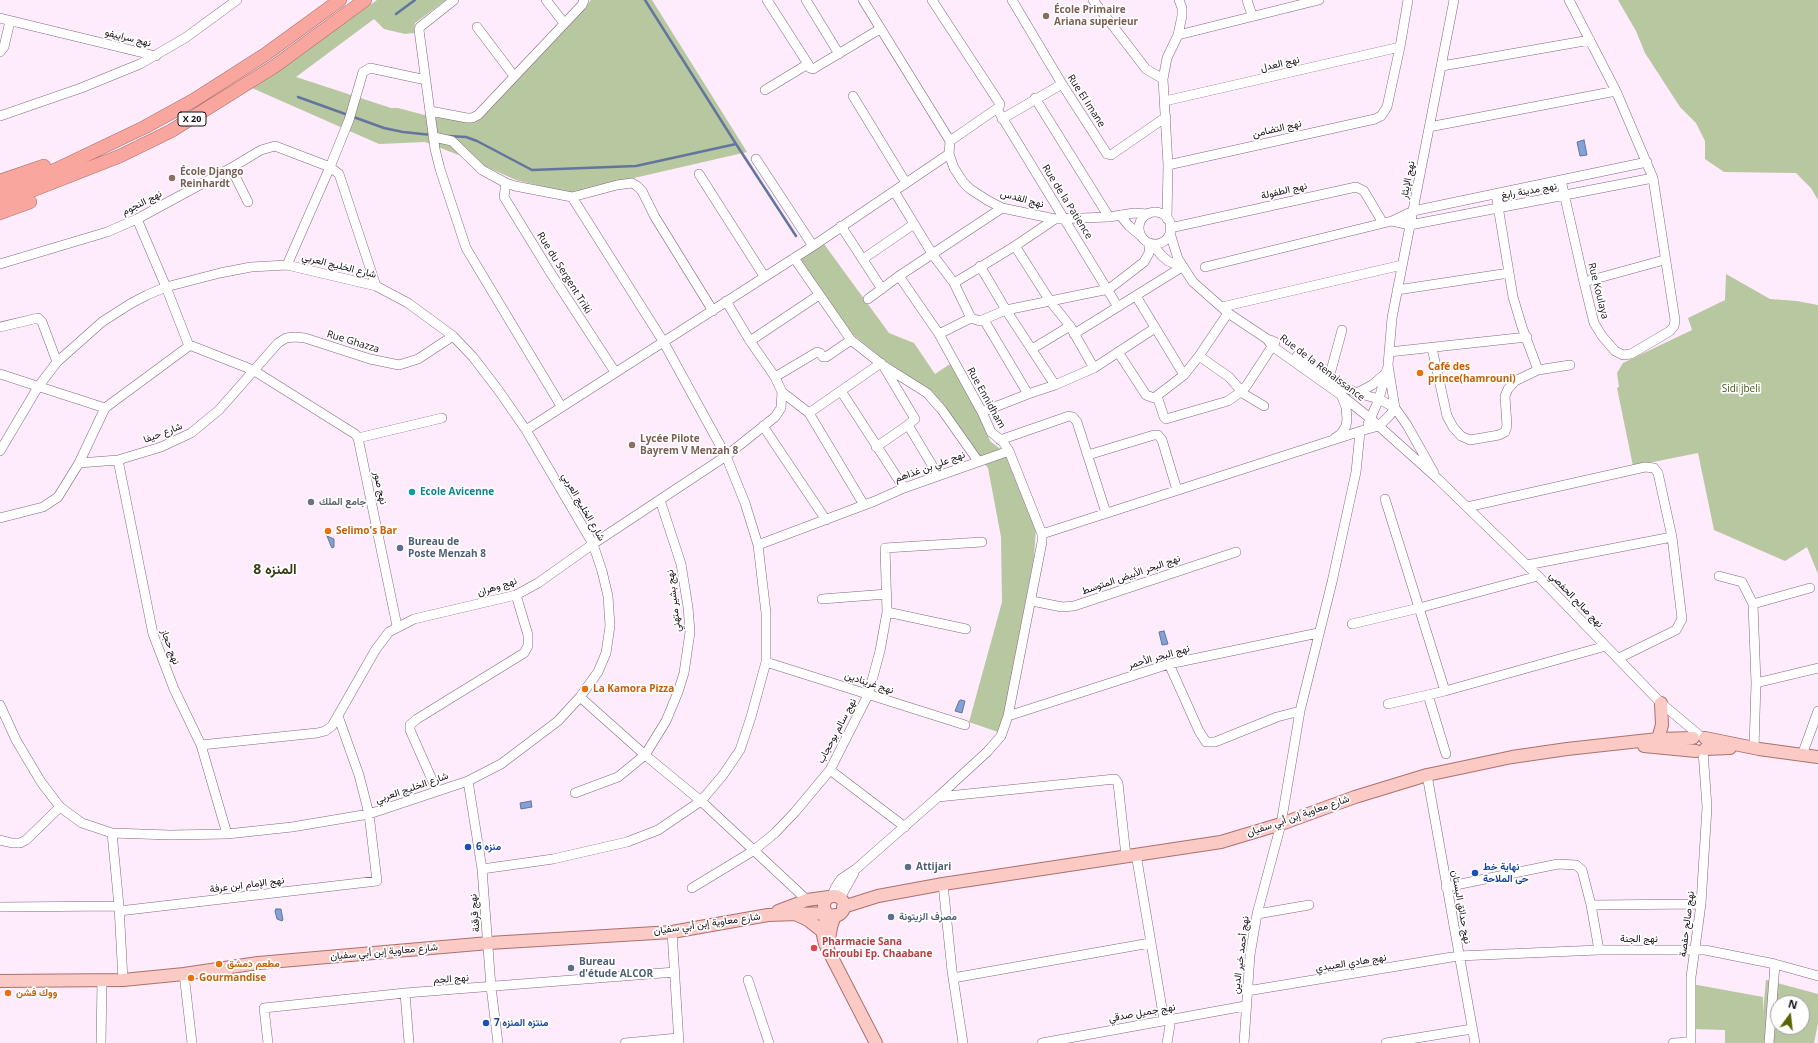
<!DOCTYPE html>
<html>
<head>
<meta charset="utf-8">
<style>
  body { margin:0 }
  #map { position:relative; width:1818px; height:1043px; overflow:hidden; background:#feebfc; font-family:"Open Sans",sans-serif }
  canvas { display:block }
  .north { position:absolute; left:1770px; top:995px; width:40px; height:40px; box-sizing:border-box; background:#fff; border:1px solid #a29ea2; border-radius:50%; rotate:15deg; font-size:11px; font-weight:700; line-height:16px; text-align:center; color:#170d16 }
  .north::after { content:''; display:block; margin:auto; width:14px; height:18px; background:#596300; clip-path:polygon(50% 0,100% 100%,50% 72%,0 100%) }
</style>
</head>
<body>
<div id="map">
<canvas width="1818" height="1043"></canvas>
<div class="north">N</div>
</div>
<script>
const c = document.querySelector('canvas').getContext('2d');
c.lineJoin = 'round';
function fillPath(path, color) {
  c.fillStyle = color;
  c.fill(path, 'evenodd');
}
function toPath(rows) {
  const path = new Path2D();
  for (const r of rows) {
    if (r.length === 3) {
      path.moveTo(r[0] + r[2], r[1]);
      path.arc(r[0], r[1], r[2], 0, 2 * Math.PI);
      continue;
    }
    path.moveTo(r[0], r[1]);
    for (let i = 2; i < r.length; i += 2) path.lineTo(r[i], r[i + 1]);
  }
  return path;
}
function trace(path, color, width, dash) {
  c.strokeStyle = color;
  c.lineWidth = width;
  c.lineCap = dash ? 'butt' : 'round';
  c.setLineDash(dash || []);
  c.stroke(path);
}
function drawText(font, color, halo, rows, align = 'center') {
  c.font = font + ' "Open Sans",Vazirmatn,sans-serif';
  c.lineWidth = 3.5;
  c.setLineDash([]);
  c.textBaseline = 'middle';
  c.strokeStyle = halo;
  c.fillStyle = color;
  for (const [text, x, y, turn = 0] of rows) {
    c.save();
    c.translate(x, y);
    c.rotate((+turn || 0) * Math.PI / 180);
    c.textAlign = isNaN(turn) ? turn : align;
    if (halo) c.strokeText(text, 0, 0);
    c.fillText(text, 0, 0);
    c.restore();
  }
}
fillPath(toPath([
  [377,0,446,0,415,23,414,33,405,34,384,29,374,19,296,77,391,108,398,108,428,116,474,123,591,0,652,0,747,152,569,193,516,180,469,159,425,142,379,144,252,88],
  [1618,0,1818,0,1818,200,1811,188,1796,173,1724,172,1705,159,1705,141,1696,123,1680,107,1645,53,1636,31],
  [824,244,889,333,914,343,935,374,950,364,980,413,990,441,1004,452,1036,528,1034,557,1004,715,998,732,969,722,1002,602,1001,537,988,468,930,391,883,359,850,332,800,260],
  [1726,274,1770,299,1797,301,1818,305,1818,574,1807,547,1785,561,1714,530,1698,453,1633,466,1617,388,1619,387,1617,373,1623,363,1692,330,1688,318,1725,300],
  [1766,980,1818,994,1818,1023,1814,1043,1725,1043,1725,1030,1692,1029,1692,984,1763,997,1763,1012],
  [1778,1003,1802,1003,1802,1027,1778,1027]
]), '#b7c7a0');
const water = toPath([
  [1584,140,1587,155,1580,156,1577,142,1584,140],
  [327,536,334,539,334,547,332,548,331,546,327,536],
  [1164,631,1168,644,1162,645,1159,632,1164,631],
  [961,700,965,701,962,713,955,711,959,701,961,700],
  [531,801,532,807,521,809,520,803,531,801],
  [276,909,281,909,283,920,282,921,277,919,275,911,276,909]
]);
fillPath(water, '#83a1d9');
trace(water, '#63759e', 1);
trace(toPath([
  [645,0,736,144,796,236],
  [396,14,415,0],
  [298,97,384,128,403,132,432,135],
  [447,136,466,137,477,141,532,170,636,166,736,144]
]), '#63759e', 2.5);
const minor = toPath([
  [454,0,420,27,419,30,435,149,440,169,466,248,561,406],
  [546,0,564,23],
  [767,0,808,64],
  [806,0,839,54],
  [863,0,950,141,949,154,954,168,963,182,970,189,987,200,1002,208,1055,219,1109,217,1134,213,1148,214],
  [932,0,1000,104,999,107,950,141],
  [1012,0,1062,84,1107,154,1111,155,1166,117],
  [1093,0,1146,69,1163,79],
  [1247,0,1252,15],
  [0,18,156,56],
  [477,27,514,76],
  [1178,35,1319,0],
  [0,52,4,47,10,21],
  [1442,66,1590,40],
  [765,90,808,64,810,68,813,69,880,29],
  [853,96,906,183],
  [1035,98,1109,217],
  [1165,101,1400,47],
  [997,109,1118,307],
  [430,111,467,118,472,118,478,115,582,5,584,0],
  [0,116,81,88,140,64,185,38,237,0],
  [1002,119,1062,84],
  [1429,127,1616,91],
  [434,137,452,141,482,170,506,183,515,186,572,197,617,185,632,183,637,186,642,191,655,217,713,311],
  [756,159,813,246],
  [1168,165,1375,119,1381,116,1387,107,1400,47,1408,0],
  [231,168,248,202],
  [699,174,764,276],
  [1561,180,1584,282,1594,323,1602,336,1615,351,1623,355,1631,354,1670,331,1674,326,1675,320,1653,178,1616,91,1569,0],
  [506,183,504,197,550,272,615,372],
  [894,191,933,255,954,283,971,318],
  [1496,194,1513,297,1522,327,1538,370],
  [1155,228,16],
  [1120,215,1129,226,1141,236],
  [137,219,166,287,189,346],
  [1167,219,1168,165,1163,79,1167,58,1178,35,1182,16,1182,8,1179,0],
  [1392,221,1410,225,1653,178],
  [841,226,882,289],
  [1170,228,1356,187,1364,191,1383,223],
  [1170,233,1178,259,1193,282,1228,313,1267,339,1273,341],
  [1152,244,1162,256,1168,261,1182,267],
  [1015,246,1050,301,1070,326,1094,368],
  [794,258,851,340,884,366,927,393,942,410,978,461],
  [863,259,914,224],
  [0,264,107,232,137,219,231,168,261,150,275,146,330,167,339,174,376,286],
  [287,265,330,167,349,120,363,72,370,68,426,80],
  [980,266,1006,310,1055,385],
  [1205,267,1392,221,1413,211,1647,162],
  [1584,282,1664,260],
  [954,283,1015,246,1055,219],
  [1397,290,1509,273],
  [1136,296,1184,375],
  [868,299,899,276,1002,208],
  [1222,307,1402,265],
  [984,320,1028,394],
  [0,327,38,318,42,322,57,362],
  [939,334,971,318,980,321,1006,310,1109,289,1144,262,1149,253,1150,243],
  [1074,334,1182,267],
  [1267,339,1272,346,1341,395,1371,419,1438,479,1538,576,1661,703,1699,735],
  [750,341,819,295],
  [1432,348,1447,416,1453,427,1461,436,1470,440,1499,435,1505,432,1507,426,1505,396,1508,389,1515,381,1538,370,1570,365],
  [1032,349,1070,326],
  [1118,352,1146,395,1154,398,1184,375,1199,356,1228,313],
  [1389,352,1527,337],
  [1199,356,1229,377,1244,394,1264,406],
  [1297,356,1346,388,1357,393,1379,399,1395,408,1407,425,1434,473],
  [0,374,105,408],
  [775,377,817,352,820,353,823,357,826,357,851,340],
  [1329,378,1342,330],
  [841,391,904,488],
  [782,392,809,413,864,505],
  [1357,393,1372,385,1385,374],
  [1157,396,1164,417,1166,419,1228,401,1242,391,1247,385,1275,342],
  [982,412,1028,394,1055,385,1094,368,1155,328],
  [809,413,881,363],
  [1368,424,1379,399,1387,369],
  [908,425,938,475],
  [763,426,826,520],
  [526,430,813,246,949,154],
  [1335,438,1341,434,1346,426,1347,419,1346,407,1342,397],
  [1000,440,1069,416,1073,417,1077,422,1106,513],
  [876,447,908,425,915,419,884,367],
  [0,451,38,387,57,362,102,322,130,304,147,295,166,287,220,273,251,267,287,265,376,286,408,303,453,336,473,357,499,391,526,430,593,544,602,571,608,596,610,626,606,653,598,672,580,697,558,721,501,764,468,781,369,814,292,827,227,834,170,835,112,833,82,823,60,807,41,782,16,740,0,705],
  [1088,455,1154,435,1158,435,1162,440,1177,490],
  [118,460,153,634,174,689,201,745,227,834],
  [79,463,118,460,161,447,191,433,219,410,278,343,286,338,295,337,305,338,370,359,399,365,418,359,453,336],
  [1385,499,1445,691],
  [1467,507,1645,467,1654,468,1658,473,1672,537,1682,619,1676,630,1619,658],
  [0,518,43,507,58,497,79,463,105,408,189,346,192,346,253,370,355,434,358,438],
  [1042,534,1364,430,1379,426,1390,415,1395,408,1388,365,1392,318,1454,0],
  [758,545,875,501,904,488,1009,451],
  [1527,565,1672,537],
  [1719,576,1742,582,1753,604,1756,683,1754,748],
  [822,599,887,594],
  [1032,601,1062,607,1074,606,1236,552],
  [1753,604,1810,588],
  [887,612,966,629],
  [1352,624,1419,608,1538,576],
  [397,626,358,438,442,418],
  [766,662,965,725],
  [1169,664,1199,731,1206,742,1215,742,1277,717,1300,711],
  [1756,683,1818,668],
  [1428,695,1446,754],
  [580,697,645,755,701,801,807,900],
  [1388,704,1445,691,1606,646],
  [1008,716,1169,664,1318,633],
  [201,745,317,733,325,731,332,726,376,649,389,632,414,619,516,595,538,583,593,544,726,456,775,417,781,408,782,392,775,377,750,341,726,301],
  [1802,755,1818,711],
  [830,770,905,827],
  [1427,775,1475,1043],
  [468,781,482,869,491,987,498,1043],
  [437,791,410,730,410,725,417,719,524,653,528,646,528,635,516,595],
  [575,793,618,777,645,755,666,721,678,692,684,673,690,632,688,607,681,564,660,500],
  [938,797,1115,779,1118,783,1126,856],
  [112,833,119,906,123,980],
  [0,840,12,843,20,843,26,840,60,807],
  [1136,854,1164,1020],
  [482,869,553,859,627,842,658,830,701,801,723,775,740,750,751,717,766,662,766,613,758,545,745,503,726,456,663,341,572,197],
  [943,884,952,971,963,1043],
  [1446,887,1558,864,1576,865,1582,870,1591,905,1599,950],
  [692,888,753,851,775,833,795,812,830,770,868,695,880,651,887,612,885,548,982,542],
  [832,896,835,888,841,879,856,869,938,797,988,751,1001,736,1008,716,1042,542,1042,534,1009,451,1003,442,991,432,982,412,939,334,899,276],
  [840,898,854,873],
  [1591,905,1701,904],
  [0,907,119,906],
  [119,911,377,881,369,814,359,775,338,716],
  [1257,914,1309,905],
  [672,932,679,1043],
  [184,974,192,1043],
  [953,978,1150,943],
  [748,980,769,1043],
  [1247,991,1458,956,1599,950,1705,950,1775,964,1818,976],
  [405,993,409,1043],
  [101,1043,102,980],
  [268,1043,264,1008,405,993,675,972],
  [625,1043,678,1038],
  [1042,1043,1245,1006],
  [1167,1043,1171,1019],
  [1244,1043,1250,955,1257,914,1281,824,1300,711,1332,582,1356,472,1360,432],
  [1386,1043,1472,1029],
  [1673,1043,1691,1042],
  [1691,1043,1691,977,1701,904,1707,807,1703,751],
  [1769,1043,1775,964]
]);
const major = toPath([
  [1705,738,1759,749,1818,757],
  [1658,739,1662,725,1661,703],
  [1644,746,1696,751],
  [1705,749,1730,748],
  [834,906,10],
  [843,907,878,896,943,884,1221,842,1281,824,1355,797,1427,775,1512,757,1567,749,1658,739,1693,738],
  [778,911,807,900,829,897],
  [795,914,808,920,822,931],
  [828,914,822,931,825,944,876,1043],
  [828,947,831,927,835,915],
  [0,981,123,980,184,974,258,963,489,943,672,932,768,915,827,913]
]);
const highway = toPath([
  [0,181,44,166],
  [0,192,55,170,145,127,194,100,266,54,340,0],
  [0,203,120,156,171,131,275,66,365,0],
  [0,213,30,202]
]);
trace(minor, '#826880', 10);
trace(major, '#aa716e', 14);
trace(highway, '#aa716e', 14);
trace(minor, '#fff', 9);
trace(major, '#fbcac5', 12);
trace(highway, '#f9a79e', 13);
for (const [x, y, r, color] of [
  [1046,16,4,"#8d6e63"],
  [172,178,4,"#8d6e63"],
  [1420,373,4,"#e8710a"],
  [632,445,4,"#8d6e63"],
  [412,492,4,"#0f9aa8"],
  [311,502,4,"#6b7280"],
  [328,531,4,"#e8710a"],
  [400,548,4,"#5c6f8a"],
  [585,689,4,"#e8710a"],
  [468,847,4,"#1a4fb4"],
  [908,867,4,"#5c6f8a"],
  [1475,873,4,"#1a4fb4"],
  [891,917,4,"#5c6f8a"],
  [814,948,4,"#e0444e"],
  [219,964,4,"#e8710a"],
  [571,968,4,"#5c6f8a"],
  [191,978,4,"#e8710a"],
  [8,993,4,"#e8710a"],
  [486,1023,4,"#1a4fb4"]
]) {
  const dot = new Path2D();
  dot.arc(x, y, r, 0, 2 * Math.PI);
  c.fillStyle = color;
  c.fill(dot);
  trace(dot, '#fff', 1.5);
}
for (const [x, y, w] of [
  [192,119,28]
]) {
  const box = new Path2D();
  box.roundRect(x - w / 2, y - 7, w, 14, 3);
  c.fillStyle = '#fff';
  c.fill(box);
  trace(box, '#170d16', 1);
}
drawText('bold 9px', '#170d16', null, [
  ["X 20",192,119]
]);
drawText('bold 10px', '#785e54', '#fff', [
  ["École Primaire",1054,10],
  ["Ariana superieur",1054,22],
  ["École Django",180,172],
  ["Reinhardt",180,184],
  ["Lycée Pilote",640,439],
  ["Bayrem V Menzah 8",640,451]
], 'left');
drawText('10px', '#170d16', '#fff', [
  ["نهج سراييفو",128,38,14],
  ["نهج العدل",1280,64,-13],
  ["Rue El Imane",1086,101,57],
  ["نهج التضامن",1277,129,-13],
  ["نهج الإيثار",1408,180,-79],
  ["نهج الطفولة",1284,191,-13],
  ["نهج مدينة رابغ",1529,191,-10],
  ["نهج القدس",1022,199,15],
  ["Rue de la Patience",1067,202,58],
  ["نهج النجوم",142,203,-27],
  ["شارع الخليج العربي",339,266,14],
  ["Rue du Sergent Triki",564,273,58],
  ["Rue Koulaya",1598,291,76],
  ["Rue Ghazza",353,342,17],
  ["Rue de la Renaissance",1322,368,37],
  ["Rue Ennidham",986,398,61],
  ["شارع حيفا",163,433,-21],
  ["نهج علي بن غذاهم",930,467,-20],
  ["نهج صور",380,488,78],
  ["شارع الخليج العربي",583,507,60],
  ["نهج البحر الأبيض المتوسط",1131,575,-19],
  ["نهج وهران",497,587,-18],
  ["نهج صالح الحفصي",1576,600,46],
  ["نهج بشير متهني",674,601,-97],
  ["نهج حجاز",170,647,70],
  ["نهج البحر الأحمر",1159,657,-16],
  ["نهج غرينادين",869,683,18],
  ["نهج سالم بوحجاب",837,731,-62],
  ["شارع الخليج العربي",412,788,-19],
  ["شارع معاوية إبن أبي سفيان",1298,816,-19],
  ["نهج الإمام ابن عرفة",247,885,-7],
  ["نهج حدائق البستان",1461,907,80],
  ["نهج قرقنة",475,913,-95],
  ["شارع معاوية إبن أبي سفيان",707,924,-8],
  ["نهج صالح حفصة",1687,924,-83],
  ["نهج الجنة",1639,939],
  ["شارع معاوية إبن أبي سفيان",384,952,-5],
  ["نهج أحمد خير الدين",1241,955,-83],
  ["نهج هادي العبيدي",1351,963,-9],
  ["نهج الجم",451,979,-4],
  ["نهج جميل صدقي",1142,1013,-10]
]);
drawText('bold 10px', '#c56008', '#fff', [
  ["Café des",1428,367],
  ["prince(hamrouni)",1428,379],
  ["Selimo's Bar",336,531],
  ["La Kamora Pizza",593,689],
  ["مطعم دمشق",227,964],
  ["Gourmandise",199,978],
  ["ووك فشن",16,993]
], 'left');
drawText('10px', '#435815', '#fff', [
  ["Sidi jbeli",1741,389]
]);
drawText('bold 10px', '#0d838f', '#fff', [
  ["Ecole Avicenne",420,492]
], 'left');
drawText('bold 10px', '#5b616d', '#fff', [
  ["جامع الملك",319,502]
], 'left');
drawText('bold 10px', '#4e5e75', '#fff', [
  ["Bureau de",408,542],
  ["Poste Menzah 8",408,554],
  ["Attijari",916,867],
  ["مصرف الزيتونة",899,917],
  ["Bureau",579,962],
  ["d'étude ALCOR",579,974]
], 'left');
drawText('bold 10px', '#164399', '#fff', [
  ["منزه 6",476,847],
  ["نهاية خط",1483,867],
  ["حى الملاحة",1483,879],
  ["منتزه المنزه 7",494,1023]
], 'left');
drawText('bold 10px', '#be3a42', '#fff', [
  ["Pharmacie Sana",822,942],
  ["Ghroubi Ep. Chaabane",822,954]
], 'left');
drawText('bold 14px', '#363b13', '#fff', [
  ["المنزه 8",275,570]
]);
</script>
</body>
</html>
